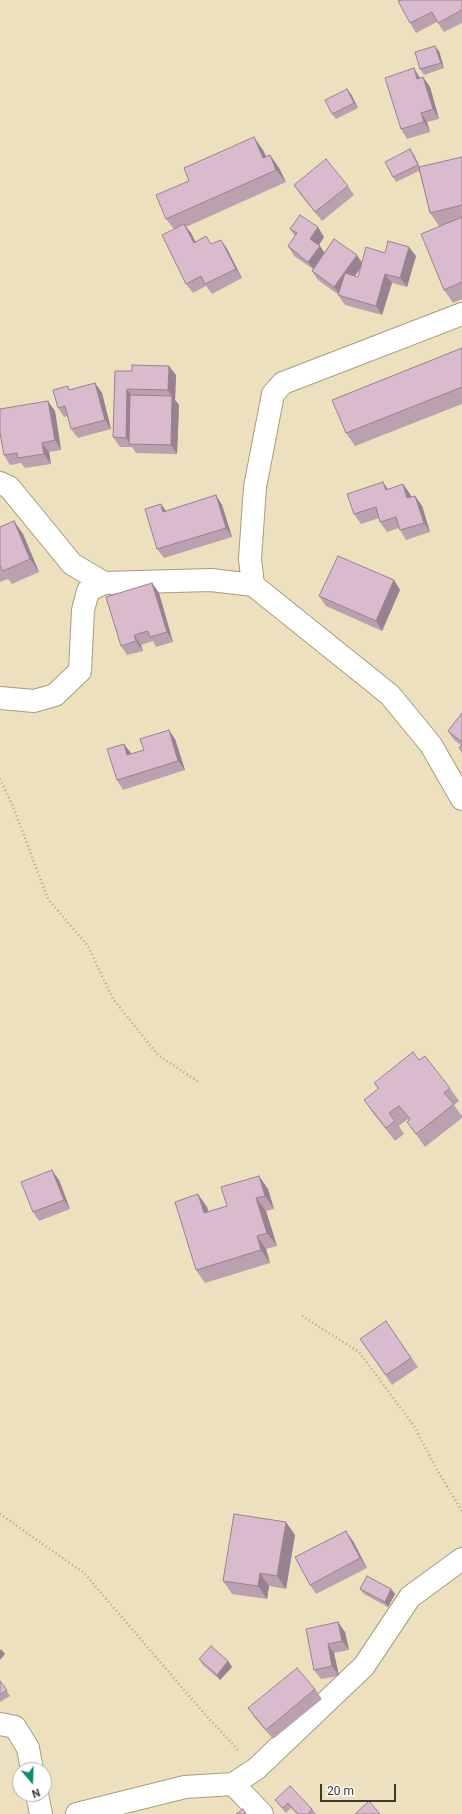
<!DOCTYPE html>
<html>
<head>
<meta charset="utf-8">
<style>
  body { margin:0 }
  #map { position:relative; width:462px; height:1814px; overflow:hidden; background:#ede0bf; font-family:Roboto,sans-serif }
  canvas { display:block }
  .north { position:absolute; left:12px; top:1762px; width:40px; height:40px; box-sizing:border-box; background:#fff; border:1px solid #b2b0ab; border-radius:50%; rotate:161deg; font-size:11px; font-weight:700; line-height:16px; text-align:center; color:#3f392d }
  .north::after { content:''; display:block; margin:auto; width:14px; height:18px; background:#11896b; clip-path:polygon(50% 0,100% 100%,50% 72%,0 100%) }
  .scale { position:absolute; left:320px; top:1784px; width:76px; height:18px; box-sizing:border-box; border:2px solid #3f392d; border-top:0; padding-left:5px; font-size:12px; line-height:14px; white-space:nowrap; color:#3f392d; -webkit-text-stroke:3px #fff; paint-order:stroke }
</style>
</head>
<body>
<div id="map">
<canvas width="462" height="1814"></canvas>
<div class="north">N</div>
<div class="scale">20 m</div>
</div>
<script>
const c = document.querySelector('canvas').getContext('2d');
c.lineJoin = 'round';
function toPath(rows) {
  const path = new Path2D();
  for (const r of rows) {
    path.moveTo(r[0], r[1]);
    for (let i = 2; i < r.length; i += 2) path.lineTo(r[i], r[i + 1]);
  }
  return path;
}
function trace(path, color, width, dash) {
  c.strokeStyle = color;
  c.lineWidth = width;
  c.lineCap = dash ? 'butt' : 'round';
  c.setLineDash(dash || []);
  c.stroke(path);
}
function fillPath(path, color) {
  c.fillStyle = color;
  c.fill(path, 'evenodd');
}
const street = toPath([
  [0,483,9,487,72,564,104,583],
  [253,585,250,559,255,487,273,394,283,383,462,314],
  [0,698,34,701,55,695,80,671,83,610,88,591,104,583,211,580,253,585,390,695,431,745,462,799],
  [0,1724,15,1727,28,1748,32,1770],
  [233,1784,256,1769,364,1666,410,1597,462,1559],
  [37,1794,41,1814],
  [77,1814,185,1787,233,1784,262,1814]
]);
trace(street, '#a99b7d', 24);
trace(toPath([
  [0,779,12,804,48,899,88,946,113,999,158,1055,200,1083],
  [302,1316,359,1352,414,1426,436,1468,462,1511],
  [0,1514,84,1573,203,1712,239,1751]
]), '#ada289', 2.5, [1, 3]);
trace(street, '#fff', 22);
fillPath(toPath([
  [462,0,462,23,444,32,437,22,416,33,410,23,398,1],
  [439,51,444,68,424,75,420,69],
  [423,77,430,87,439,119,427,122,430,132,407,139,401,129,420,78],
  [351,94,358,108,336,119,332,114],
  [410,149,414,155,420,167,462,157,462,299,453,303,444,290,443,225,439,226,430,213,419,171,396,182,393,177],
  [263,150,266,156,270,155,279,168,286,182,186,227,191,233,195,242,212,244,221,240,227,249,242,278,212,294,206,286,193,293,186,284,174,229,166,219],
  [294,185,348,186,354,195,322,221,300,194],
  [290,229,324,237,319,245,324,253,362,262,385,253,416,256,407,287,392,283,382,315,345,305,338,295,339,295,318,280,312,271,313,269,294,256,288,246,295,236],
  [360,269,358,277,355,276],
  [462,348,462,404,355,446,346,433],
  [115,371,176,375,175,400,179,405,177,454,136,453,132,447,120,447,113,437],
  [95,383,102,393,111,429,78,438,71,429,68,416,64,417,58,408,68,386,70,390],
  [55,411,61,450,49,452,51,464,25,468,21,463,10,465,4,455],
  [403,484,410,494,411,497,415,496,422,506,430,532,406,540,400,530,399,528,387,532,380,522,379,518,361,524,354,514,388,490],
  [216,495,222,505,232,537,164,558,157,549,161,504,166,511],
  [14,521,23,534,39,572,12,584,8,579,0,582,0,527],
  [394,580,400,590,382,631,326,606,319,596],
  [152,583,159,593,173,642,156,647,153,641,141,645,143,651,127,655,121,646],
  [462,713,462,753,459,748,461,745,454,740,448,731],
  [175,739,185,770,123,790,117,780,124,744,131,754],
  [419,1060,450,1088,459,1101,454,1105,462,1116,462,1118,425,1147,407,1122,409,1120,408,1119,399,1126,404,1134,395,1141,373,1113,364,1100,378,1089,374,1083],
  [59,1180,70,1209,39,1221,33,1212],
  [268,1189,274,1209,266,1211,277,1246,266,1249,270,1263,205,1283,196,1270,207,1207,208,1212,227,1206],
  [386,1321,418,1367,392,1385,360,1339],
  [295,1535,286,1589,269,1586,267,1599,232,1594,223,1581],
  [353,1541,367,1568,316,1594,310,1585],
  [360,1589,391,1589,395,1594,388,1607,364,1594],
  [306,1629,345,1632,349,1650,334,1653,339,1676,321,1679,314,1670],
  [199,1659,228,1661,232,1667,220,1680,203,1665],
  [0,1681,10,1696,0,1702],
  [315,1689,322,1699,273,1739,254,1717,248,1708],
  [275,1800,312,1809,316,1814,297,1814,291,1808,286,1813,279,1805]
]), '#bba0b0');
fillPath(toPath([
  [435,46,439,51,444,68,441,63],
  [414,68,420,78,417,79],
  [423,77,430,87,439,119,433,109],
  [347,89,351,94,358,108,354,103],
  [421,113,427,122,430,132,424,122],
  [254,137,263,150,272,171,263,158],
  [410,149,414,155,421,170,418,165],
  [270,155,279,168,286,182,276,170],
  [184,224,191,233,201,252,194,243],
  [318,227,324,237,317,248,310,239],
  [221,240,227,249,242,278,236,269],
  [320,246,326,255,315,271,308,262],
  [409,247,416,256,407,287,400,278],
  [357,255,363,264,341,296,334,287],
  [385,274,392,283,382,315,376,306],
  [169,366,176,375,175,400,168,390],
  [95,383,102,393,111,429,105,420],
  [127,389,134,399,131,444,126,438],
  [172,396,179,405,177,454,171,445],
  [48,401,55,411,61,450,55,440],
  [42,443,49,452,51,464,44,454],
  [383,482,390,492,386,490],
  [403,484,410,494,414,508,407,498],
  [216,495,222,505,232,537,226,528],
  [415,496,422,506,430,532,424,523],
  [161,504,168,514,163,512],
  [14,521,23,534,39,572,30,559],
  [394,580,400,590,382,631,376,621],
  [152,583,159,593,173,642,167,632],
  [134,635,141,645,143,651,136,641],
  [169,730,175,739,185,770,178,761],
  [124,744,131,753,134,765,127,755],
  [52,1170,59,1180,70,1209,64,1200],
  [259,1176,268,1189,274,1209,265,1196],
  [198,1194,207,1207,213,1226,204,1213],
  [256,1198,266,1211,277,1246,267,1233],
  [257,1236,266,1249,270,1263,261,1250],
  [286,1522,295,1535,286,1589,277,1576],
  [346,1531,353,1541,367,1568,360,1558],
  [260,1573,269,1586,267,1599,258,1586],
  [391,1589,395,1594,388,1607,385,1602],
  [338,1622,345,1632,349,1650,342,1641],
  [328,1644,334,1653,339,1676,332,1666],
  [1,1649,5,1654,0,1660,0,1651],
  [228,1661,232,1667,220,1680,217,1675]
]), '#998290');
const building = toPath([
  [401,0,462,0,462,10,438,23,432,12,410,23,398,1,401,0],
  [435,46,441,63,420,69,415,52,435,46],
  [414,68,417,79,423,77,433,109,421,113,424,122,401,129,385,78,414,68],
  [347,89,354,103,332,114,325,100,347,89],
  [254,137,263,158,270,155,276,170,166,219,156,195,189,181,184,168,254,137],
  [410,149,418,165,393,177,385,162,410,149],
  [462,157,462,205,430,213,419,167,462,157],
  [326,159,348,186,315,212,294,185,326,159],
  [300,215,318,227,310,239,320,246,308,262,288,246,297,233,290,229,300,215],
  [462,217,462,282,444,290,421,234,462,217],
  [184,224,194,243,206,236,211,244,221,240,236,269,205,284,201,276,186,284,162,235,184,224],
  [334,239,357,255,334,287,312,271,334,239],
  [388,241,409,247,400,278,385,274,376,306,338,295,345,273,358,277,366,247,385,253,388,241],
  [462,348,462,387,346,433,332,400,462,348],
  [132,365,169,366,168,390,127,389,126,438,113,437,115,371,132,371,132,365],
  [95,383,105,420,71,429,65,406,58,408,53,390,68,386,69,390,95,383],
  [130,395,172,396,171,445,129,444,130,395],
  [48,401,55,440,42,443,44,454,18,458,17,453,4,455,0,433,0,409,48,401],
  [383,482,386,490,403,484,407,498,415,496,424,523,400,530,396,517,380,522,376,507,354,514,347,494,383,482],
  [216,495,226,528,157,549,145,509,161,504,163,512,216,495],
  [14,521,30,559,3,571,0,565,0,527,14,521],
  [338,556,394,580,376,621,319,596,338,556],
  [152,583,167,632,150,637,148,631,134,635,136,641,121,646,106,597,152,583],
  [462,713,462,742,448,731,462,713],
  [169,730,178,761,117,780,107,749,124,744,127,755,144,750,140,739,169,730],
  [462,744,462,751,459,748,462,744],
  [413,1052,419,1060,425,1056,450,1088,444,1093,454,1104,416,1134,407,1122,410,1119,399,1106,389,1113,395,1121,386,1128,364,1100,379,1088,374,1083,413,1052],
  [52,1170,64,1200,33,1212,21,1182,52,1170],
  [259,1176,265,1196,256,1198,267,1233,257,1236,261,1250,196,1270,175,1202,198,1194,204,1213,227,1206,221,1187,259,1176],
  [386,1321,411,1358,386,1375,360,1339,386,1321],
  [234,1514,286,1522,277,1576,260,1573,258,1586,223,1581,234,1514],
  [346,1531,360,1558,310,1585,295,1557,346,1531],
  [367,1576,391,1589,385,1602,360,1589,367,1576],
  [338,1622,342,1641,328,1644,332,1666,314,1670,306,1629,338,1622],
  [211,1646,228,1661,217,1675,199,1659,211,1646],
  [297,1668,315,1689,266,1730,248,1708,297,1668],
  [0,1681,7,1690,0,1695,0,1681],
  [290,1786,312,1809,308,1814,298,1814,288,1803,283,1808,275,1800,290,1786],
  [369,1801,380,1814,355,1814,369,1801],
  [243,1809,246,1814,236,1814,243,1809]
]);
fillPath(building, '#dabacd');
trace(building, '#998290', 1);
</script>
</body>
</html>
